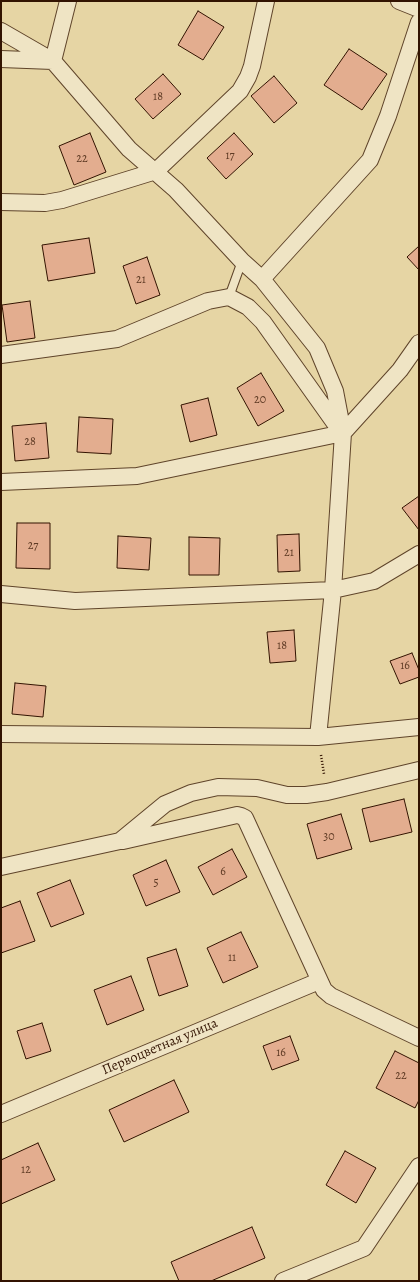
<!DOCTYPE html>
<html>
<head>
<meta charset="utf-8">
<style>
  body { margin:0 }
  #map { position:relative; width:420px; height:1282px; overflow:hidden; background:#e6d5a4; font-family:Alegreya,serif }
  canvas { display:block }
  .frame { position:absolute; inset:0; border:2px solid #321301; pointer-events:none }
</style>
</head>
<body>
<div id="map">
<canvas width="420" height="1282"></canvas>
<div class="frame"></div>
</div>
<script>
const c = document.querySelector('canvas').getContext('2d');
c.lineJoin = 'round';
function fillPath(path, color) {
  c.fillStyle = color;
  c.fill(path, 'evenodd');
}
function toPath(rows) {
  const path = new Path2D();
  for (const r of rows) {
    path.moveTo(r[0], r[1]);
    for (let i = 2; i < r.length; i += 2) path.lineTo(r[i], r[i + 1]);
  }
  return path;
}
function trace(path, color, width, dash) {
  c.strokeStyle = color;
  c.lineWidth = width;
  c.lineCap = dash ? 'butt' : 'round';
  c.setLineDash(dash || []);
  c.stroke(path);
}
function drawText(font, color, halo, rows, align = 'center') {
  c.font = font + ' Alegreya,serif';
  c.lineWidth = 3;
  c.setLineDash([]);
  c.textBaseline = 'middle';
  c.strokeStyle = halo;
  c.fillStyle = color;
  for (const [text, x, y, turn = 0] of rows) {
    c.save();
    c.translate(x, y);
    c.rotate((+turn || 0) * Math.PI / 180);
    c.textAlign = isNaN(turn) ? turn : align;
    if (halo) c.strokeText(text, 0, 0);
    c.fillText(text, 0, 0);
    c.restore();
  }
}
const building = toPath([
  [198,11,224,27,203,60,178,45,198,11],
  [349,49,387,74,362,110,324,85,349,49],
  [163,74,181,94,153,119,135,99,163,74],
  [274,76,297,103,274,123,251,96,274,76],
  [90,133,106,172,74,185,59,146,90,133],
  [234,133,253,154,226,179,207,158,234,133],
  [89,238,95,273,48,281,42,245,89,238],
  [419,246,419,270,407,257,419,246],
  [147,257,160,295,136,304,123,266,147,257],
  [30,301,35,338,7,342,2,305,30,301],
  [261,373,284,411,258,426,237,388,261,373],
  [208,398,217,435,190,442,181,405,208,398],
  [79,417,113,419,111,454,77,452,79,417],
  [46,423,49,458,15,461,12,426,46,423],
  [419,496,419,530,402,508,419,496],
  [17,523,50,523,50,569,16,568,17,523],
  [299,534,300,571,278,572,277,535,299,534],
  [118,536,151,538,149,570,117,568,118,536],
  [189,537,220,538,219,575,189,575,189,537],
  [294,630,296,661,270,663,267,632,294,630],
  [412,653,419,670,419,677,400,684,390,661,412,653],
  [15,683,46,686,43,717,12,714,15,683],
  [404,799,412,832,370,842,362,809,404,799],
  [341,814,352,849,317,859,307,824,341,814],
  [232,849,247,877,213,895,198,867,232,849],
  [166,860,180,892,146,906,133,875,166,860],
  [70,880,84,914,51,927,37,893,70,880],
  [20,901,35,941,1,953,1,908,20,901],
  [241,932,258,967,223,983,207,948,241,932],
  [176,949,188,986,159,996,147,958,176,949],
  [131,976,144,1010,107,1025,94,990,131,976],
  [42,1023,51,1051,26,1059,17,1031,42,1023],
  [290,1036,299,1060,272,1070,263,1046,290,1036],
  [395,1051,419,1063,419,1100,415,1108,376,1088,395,1051],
  [174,1080,189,1112,124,1142,109,1110,174,1080],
  [38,1143,55,1180,1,1204,1,1160,38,1143],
  [345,1151,376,1168,356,1203,326,1185,345,1151],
  [252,1227,265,1258,211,1281,179,1281,171,1262,252,1227]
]);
fillPath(building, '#e3ad8f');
trace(building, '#321301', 1);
const lane = toPath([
  [229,297,242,261]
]);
const street = toPath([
  [399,1,419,9],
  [1,31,53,61,68,1],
  [1,59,53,61,129,149,176,190,242,261,262,279,317,348,335,391,343,433,333,590,75,601,1,594],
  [1,202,45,203,62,200,156,171,240,91,248,77,252,66,266,1],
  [262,279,370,160,388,116,419,22],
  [1,355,117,339,208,301,229,297,248,307,263,322,339,429],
  [1,482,137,476,343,433,400,370,419,343],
  [419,554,374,581,333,590,318,737,419,727],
  [1,734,318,737],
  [123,841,237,815,241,816,245,818,324,990,331,996,419,1038],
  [1,867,120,841,165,804,191,793,218,787,257,788,287,795,306,795,327,792,419,770],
  [1,1114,319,981],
  [283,1281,364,1248,419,1166]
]);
trace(lane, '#5f442a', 10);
trace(street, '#5f442a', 18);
trace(toPath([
  [321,755,324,774]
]), '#321301', 2.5, [1, 2]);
trace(lane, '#efe4c4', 8);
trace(street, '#efe4c4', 16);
drawText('12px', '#5e3a24', null, [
  ["18",158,97],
  ["17",230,156],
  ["22",82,159],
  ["21",141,280],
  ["20",260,400],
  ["28",30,442],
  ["27",33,546],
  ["21",289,553],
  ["18",282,646],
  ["16",405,666],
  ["30",329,837],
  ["6",223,872],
  ["5",156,883],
  ["11",232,958],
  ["16",281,1053],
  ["22",401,1076],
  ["12",26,1170]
]);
drawText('14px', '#321301', '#efe4c4', [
  ["Первоцветная улица",160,1047,-23]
]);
</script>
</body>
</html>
